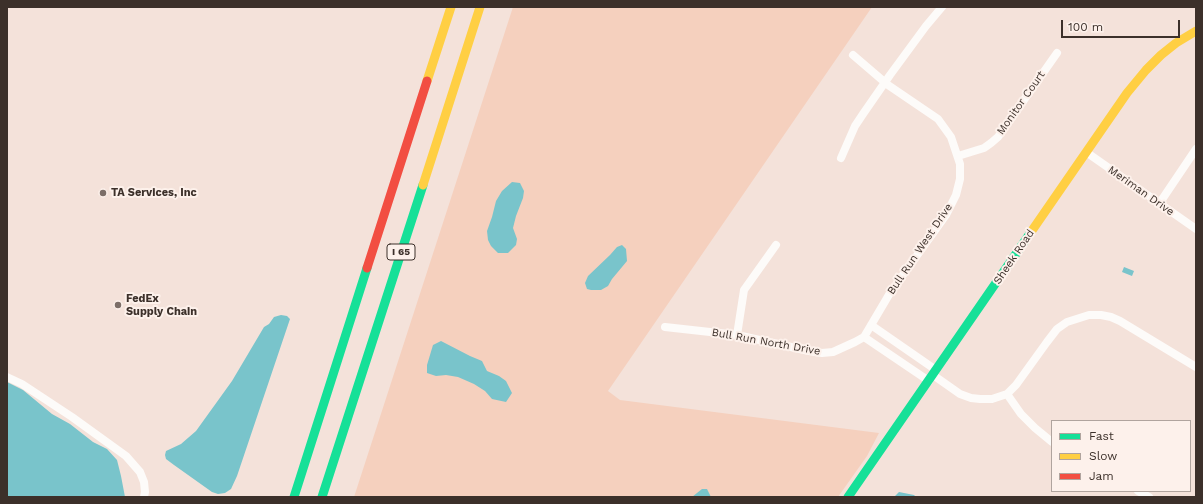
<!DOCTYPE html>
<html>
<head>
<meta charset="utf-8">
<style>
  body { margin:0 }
  #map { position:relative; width:1203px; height:504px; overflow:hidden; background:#f4e2da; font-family:"Work Sans",sans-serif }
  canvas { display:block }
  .frame { position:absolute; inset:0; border:8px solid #3c302a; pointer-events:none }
  .legend { position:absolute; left:1051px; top:420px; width:140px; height:72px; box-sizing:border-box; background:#fdf1eb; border:1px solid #b0a49e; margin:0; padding:5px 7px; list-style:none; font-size:12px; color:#3c302a }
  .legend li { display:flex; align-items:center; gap:8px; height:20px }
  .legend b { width:20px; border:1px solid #b0a49e }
  .scale { position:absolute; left:1061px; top:20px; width:119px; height:18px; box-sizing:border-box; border:2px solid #3c302a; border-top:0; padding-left:5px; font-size:12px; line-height:14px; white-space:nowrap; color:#3c302a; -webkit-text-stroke:3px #fdf1eb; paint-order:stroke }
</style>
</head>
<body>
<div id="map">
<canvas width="1203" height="504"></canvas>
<div class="frame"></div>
<ul class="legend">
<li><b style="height:5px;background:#16e098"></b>Fast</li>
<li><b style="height:5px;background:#ffcf43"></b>Slow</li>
<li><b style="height:5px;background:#f24e42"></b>Jam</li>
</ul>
<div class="scale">100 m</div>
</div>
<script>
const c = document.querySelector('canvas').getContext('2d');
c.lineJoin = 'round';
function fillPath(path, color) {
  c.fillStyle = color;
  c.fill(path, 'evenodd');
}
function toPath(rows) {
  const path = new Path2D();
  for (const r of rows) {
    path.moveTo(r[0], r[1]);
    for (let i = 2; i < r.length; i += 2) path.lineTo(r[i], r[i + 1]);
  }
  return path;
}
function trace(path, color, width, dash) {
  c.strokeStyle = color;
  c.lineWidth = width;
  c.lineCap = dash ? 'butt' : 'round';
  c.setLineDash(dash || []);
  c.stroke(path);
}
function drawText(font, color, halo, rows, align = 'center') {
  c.font = font + ' "Work Sans",sans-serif';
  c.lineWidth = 4;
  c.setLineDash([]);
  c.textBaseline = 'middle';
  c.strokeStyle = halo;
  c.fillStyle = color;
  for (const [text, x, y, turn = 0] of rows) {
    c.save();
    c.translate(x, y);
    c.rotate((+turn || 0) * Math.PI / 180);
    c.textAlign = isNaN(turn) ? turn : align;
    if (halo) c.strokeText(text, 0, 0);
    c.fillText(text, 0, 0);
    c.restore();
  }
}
fillPath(toPath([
  [513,7,872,7,608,391,620,400,879,433,867,456,838,497,354,497]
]), '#f5d0be');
fillPath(toPath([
  [512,182,520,183,524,191,523,198,516,216,513,228,517,239,516,245,508,253,498,253,491,246,488,240,487,231,492,217,496,201,502,191],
  [622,245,626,249,627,261,612,279,608,286,601,290,591,290,587,289,585,283,588,276,610,255,617,247],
  [1124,267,1134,271,1132,276,1122,272],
  [281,315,287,316,290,319,237,476,231,489,225,493,218,494,212,492,174,465,166,459,165,455,166,451,181,444,196,431,232,381,264,327,269,324,274,317],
  [441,341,470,356,482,361,487,371,499,376,506,381,512,393,506,402,492,399,485,391,474,384,458,377,446,375,436,376,427,373,427,365,433,345],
  [7,382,23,390,52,414,70,424,93,442,107,449,117,460,121,476,125,497,7,497],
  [702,489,707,489,711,497,692,497],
  [899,492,914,495,916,497,894,497]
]), '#79c4cb');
trace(toPath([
  [1086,152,1196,229],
  [958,156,984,148,991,143,998,137,1057,53],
  [841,158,855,126,863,114,890,75,926,26,942,7],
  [1159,204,1196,149],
  [871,325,936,370],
  [665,327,737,335,809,351,822,353,833,352,855,342,864,337,890,293,946,215,956,195,960,179,960,164,951,137,938,119,888,85,853,55],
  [737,335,744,290,776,245],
  [864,337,929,381],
  [933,375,960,394,971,398,980,399,992,399,1007,394,1016,385,1047,342,1057,329,1067,322,1089,315,1101,315,1111,317,1120,321,1196,367],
  [7,377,22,384,72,417,126,456,140,472,144,482,145,492,144,497],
  [1007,394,1021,414,1035,428,1052,442],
  [1138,491,1149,497]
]), '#fdfbf9', 8);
trace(toPath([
  [294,497,367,268],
  [322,497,423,185],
  [848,497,1031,232]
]), '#16e098', 9);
trace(toPath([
  [427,81,451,7],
  [423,185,480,7],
  [1031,232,1127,93,1146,70,1161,55,1176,43,1196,31]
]), '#ffcf43', 9);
trace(toPath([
  [367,268,427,81]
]), '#f24e42', 9);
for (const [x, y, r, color] of [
  [103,193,4,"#7c6e68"],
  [118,305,4,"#7c6e68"]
]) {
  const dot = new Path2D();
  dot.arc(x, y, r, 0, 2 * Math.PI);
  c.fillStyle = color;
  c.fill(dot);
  trace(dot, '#fdf1eb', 1.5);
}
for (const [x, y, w] of [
  [401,252,28]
]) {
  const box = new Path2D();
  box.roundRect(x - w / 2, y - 8, w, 16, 3);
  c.fillStyle = '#fdf1eb';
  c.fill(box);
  trace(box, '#3c302a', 1);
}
drawText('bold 10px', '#3c302a', null, [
  ["I 65",401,252]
]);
drawText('11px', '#3c302a', '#fdf1eb', [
  ["Monitor Court",1021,103,-55],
  ["Meriman Drive",1141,191,35],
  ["Bull Run West Drive",920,249,-56],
  ["Sheek Road",1014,257,-56],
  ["Bull Run North Drive",766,342,10]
]);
drawText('bold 11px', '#3c302a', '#fdf1eb', [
  ["TA Services, Inc",111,193],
  ["FedEx",126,299],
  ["Supply Chain",126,312]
], 'left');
</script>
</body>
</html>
